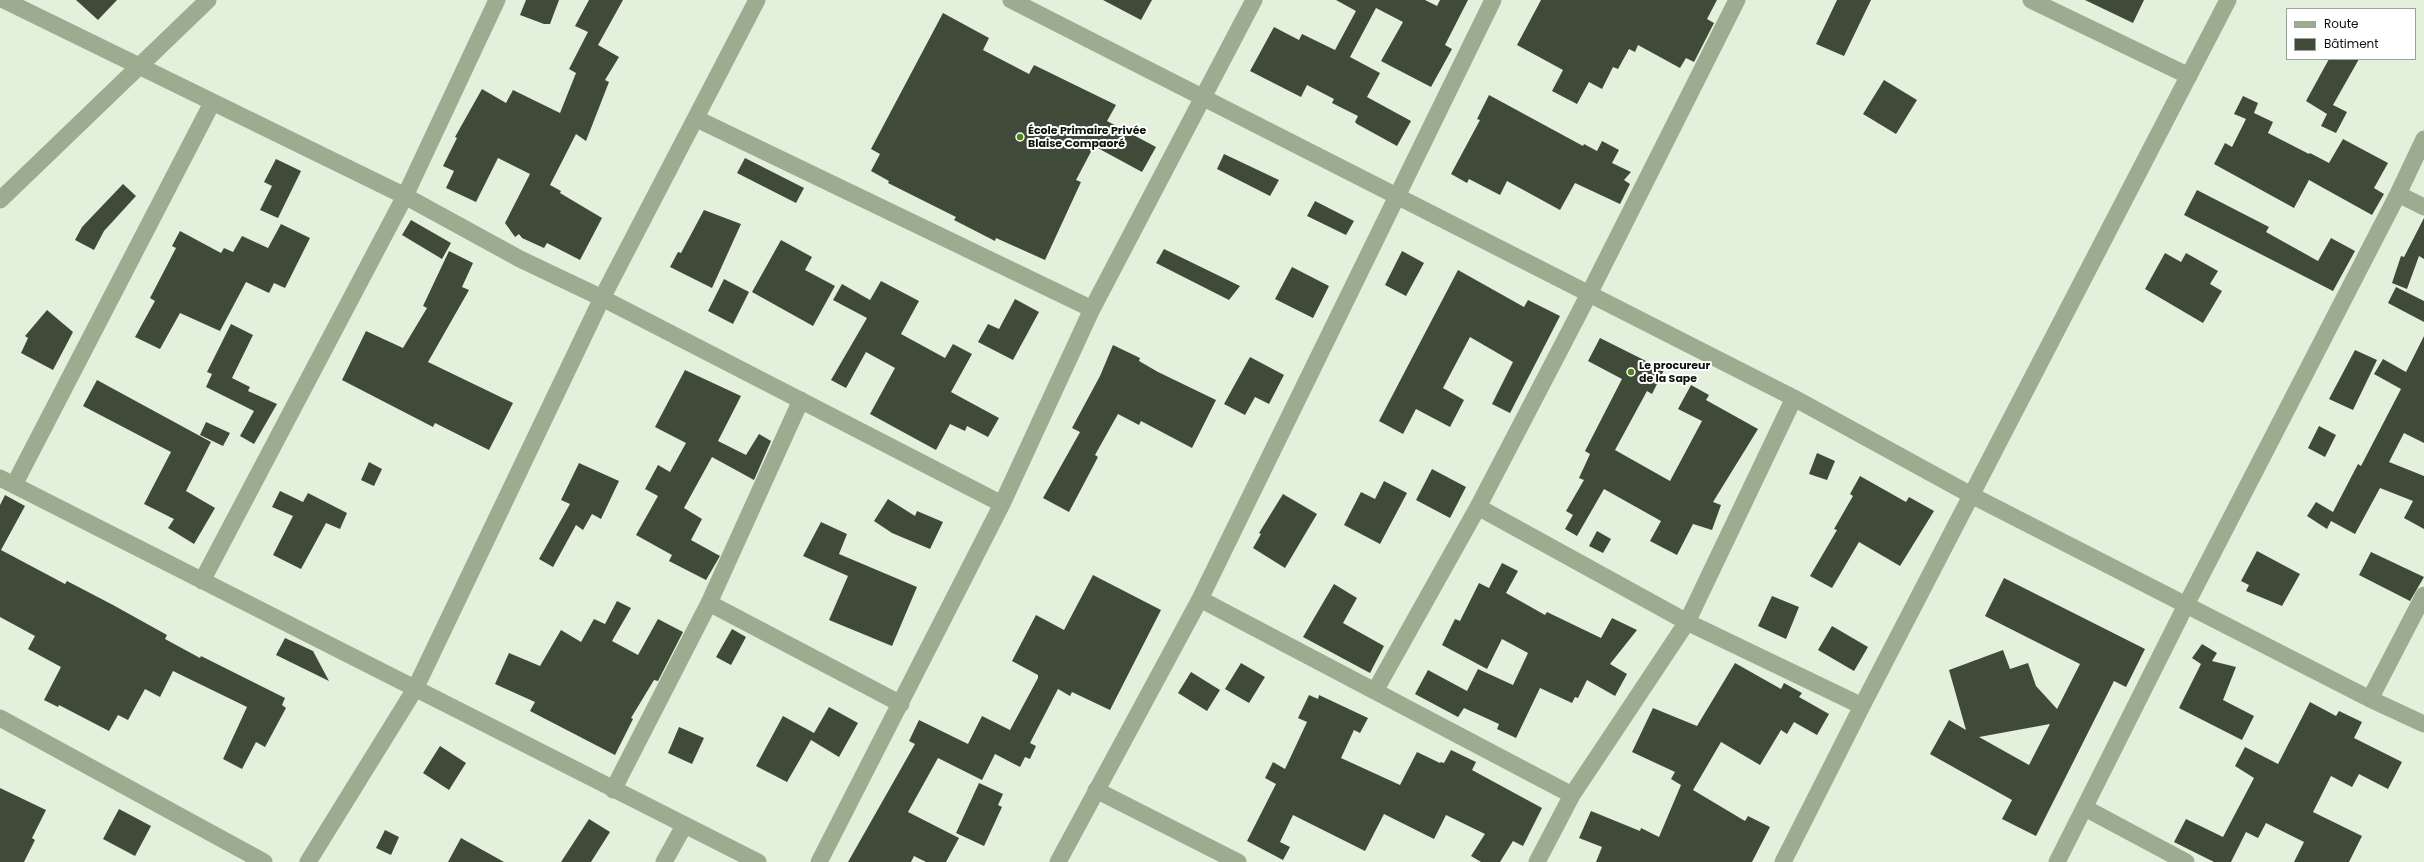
<!DOCTYPE html>
<html>
<head>
<meta charset="utf-8">
<style>
  body { margin:0 }
  #map { position:relative; width:2424px; height:862px; overflow:hidden; background:#e3f0db; font-family:Poppins,sans-serif }
  canvas { display:block }
  .legend { position:absolute; left:2286px; top:8px; width:130px; height:52px; box-sizing:border-box; background:#fff; border:1px solid #9fa09d; margin:0; padding:5px 7px; list-style:none; font-size:12px; color:#0e120b }
  .legend li { display:flex; align-items:center; gap:8px; height:20px }
  .legend b { width:20px; border:1px solid #9fa09d }
</style>
</head>
<body>
<div id="map">
<canvas width="2424" height="862"></canvas>
<ul class="legend">
<li><b style="height:5px;background:#9bac90"></b>Route</li>
<li><b style="height:11px;background:#404a39"></b>Bâtiment</li>
</ul>
</div>
<script>
const c = document.querySelector('canvas').getContext('2d');
c.lineJoin = 'round';
function fillPath(path, color) {
  c.fillStyle = color;
  c.fill(path, 'evenodd');
}
function toPath(rows) {
  const path = new Path2D();
  for (const r of rows) {
    path.moveTo(r[0], r[1]);
    for (let i = 2; i < r.length; i += 2) path.lineTo(r[i], r[i + 1]);
  }
  return path;
}
function trace(path, color, width, dash) {
  c.strokeStyle = color;
  c.lineWidth = width;
  c.lineCap = dash ? 'butt' : 'round';
  c.setLineDash(dash || []);
  c.stroke(path);
}
function drawText(font, color, halo, rows, align = 'center') {
  c.font = font + ' Poppins,sans-serif';
  c.lineWidth = 4;
  c.setLineDash([]);
  c.textBaseline = 'middle';
  c.strokeStyle = halo;
  c.fillStyle = color;
  for (const [text, x, y, turn = 0] of rows) {
    c.save();
    c.translate(x, y);
    c.rotate((+turn || 0) * Math.PI / 180);
    c.textAlign = isNaN(turn) ? turn : align;
    if (halo) c.strokeText(text, 0, 0);
    c.fillText(text, 0, 0);
    c.restore();
  }
}
fillPath(toPath([
  [76,0,117,0,98,20],
  [526,0,559,0,550,24,544,24,520,15],
  [589,0,623,0,598,45,619,57,605,80,609,82,586,141,576,134,550,185,561,191,560,193,602,218,580,260,547,243,544,248,522,238,519,234,515,237,505,223,530,174,498,158,476,202,446,188,454,171,443,166,457,138,455,137,482,89,506,103,513,90,560,113,576,73,569,69,588,32,575,26],
  [1103,0,1152,0,1141,20],
  [1336,0,1425,0,1437,6,1440,0,1468,0,1445,45,1452,49,1431,87,1381,61,1403,22,1376,8,1350,57,1380,73,1367,97,1411,121,1397,146,1357,124,1355,122,1358,116,1332,103,1334,99,1307,85,1301,97,1250,71,1274,27,1299,40,1302,34,1335,50,1356,11],
  [1541,0,1717,0,1707,19,1714,23,1694,62,1686,58,1680,68,1638,45,1635,52,1629,49,1618,69,1613,67,1602,89,1589,82,1577,104,1552,91,1563,70,1517,45],
  [1837,0,1871,0,1844,56,1816,44],
  [2085,0,2144,0,2133,23],
  [943,13,989,38,983,50,1029,74,1034,65,1116,105,1107,121,1156,147,1142,172,1094,146,1076,180,1081,182,1045,260,996,238,995,241,954,220,956,217,888,183,889,181,871,171,880,154,871,149],
  [2329,59,2359,59,2333,105,2347,112,2336,133,2321,126,2327,114,2306,101],
  [1884,80,1917,100,1896,134,1863,114],
  [1489,95,1583,146,1584,144,1597,151,1602,141,1619,150,1612,163,1631,172,1624,180,1630,184,1620,204,1575,183,1560,210,1507,181,1500,195,1469,179,1467,183,1451,174,1480,120,1477,119],
  [2243,96,2258,103,2254,113,2273,122,2268,133,2309,154,2310,153,2329,163,2343,139,2388,163,2374,188,2384,194,2372,215,2309,180,2294,208,2214,164,2225,143,2232,147,2246,119,2234,114],
  [1224,154,1279,180,1270,196,1217,169],
  [745,158,804,188,796,203,737,173],
  [276,159,301,171,278,218,260,210,272,186,264,182],
  [123,184,136,196,104,231,94,250,75,240,82,227],
  [2197,190,2269,227,2266,232,2318,261,2331,238,2355,251,2333,291,2184,215],
  [1315,201,1354,221,1346,235,1307,216],
  [704,210,741,224,712,288,670,267,678,252,681,253],
  [2424,218,2424,259,2419,256,2407,289,2392,283,2401,256,2404,257],
  [411,220,451,243,442,259,402,235],
  [281,224,310,238,285,288,274,283,269,293,246,282,220,331,180,313,160,349,135,337,155,301,150,298,176,248,172,246,180,231,221,253,224,248,233,252,242,236,268,248],
  [781,240,812,257,805,270,835,286,813,326,752,292],
  [1164,249,1240,286,1229,300,1156,263],
  [449,251,473,263,462,287,469,290,428,362,513,403,489,450,435,423,433,427,342,380,366,331,403,348,427,308,423,306],
  [1402,251,1424,263,1406,296,1385,285],
  [2165,253,2181,262,2186,253,2218,271,2210,284,2222,291,2203,323,2145,289],
  [1292,267,1329,286,1313,318,1275,299],
  [1458,270,1524,307,1528,300,1560,316,1510,413,1492,404,1513,362,1470,337,1443,388,1464,400,1450,427,1416,409,1403,434,1379,421],
  [724,279,749,292,733,324,708,311],
  [881,281,919,301,901,334,945,358,953,344,972,354,951,392,999,418,988,437,967,426,965,431,950,424,936,450,870,414,895,368,866,352,846,388,831,380,867,318,833,300,842,284,870,300],
  [2396,287,2424,301,2424,322,2388,303],
  [1015,299,1039,312,1013,360,978,342,988,324,999,329],
  [47,310,73,332,53,370,21,353,28,338,25,336],
  [231,324,253,335,232,378,250,387,248,391,277,404,254,444,240,436,254,411,206,387,212,374,207,372],
  [2424,336,2424,443,2404,433,2389,462,2424,476,2424,529,2404,518,2413,501,2380,488,2355,534,2331,521,2327,529,2307,516,2316,502,2333,512,2358,464,2361,466,2401,389,2374,374,2383,359,2406,372],
  [1600,338,1664,370,1652,394,1647,391,1615,450,1670,481,1702,421,1678,409,1691,385,1709,395,1706,400,1758,429,1713,502,1721,505,1712,530,1693,524,1677,555,1650,541,1661,521,1604,489,1577,536,1565,529,1573,515,1566,511,1584,480,1579,478,1590,454,1585,451,1622,379,1588,361],
  [1113,345,1140,358,1139,361,1158,372,1216,400,1192,448,1141,421,1139,425,1118,414,1095,455,1098,457,1069,512,1043,498,1080,432,1072,428,1100,376],
  [2355,350,2377,360,2353,410,2329,399],
  [1250,357,1284,375,1269,404,1255,397,1245,415,1224,404],
  [685,370,741,396,718,441,746,455,759,434,771,441,754,480,712,457,684,508,702,519,691,540,720,556,706,580,669,561,672,555,636,535,658,496,645,489,658,465,670,472,686,443,655,427],
  [97,380,211,442,186,491,215,508,194,544,168,528,174,519,144,504,171,452,83,406],
  [206,422,230,433,223,446,200,435],
  [2319,426,2336,435,2325,457,2308,448],
  [1817,453,1835,461,1827,480,1809,474],
  [369,462,382,469,374,486,361,480],
  [579,463,619,481,601,519,592,514,583,530,576,525,553,567,539,559,570,504,561,500],
  [1432,469,1466,487,1450,518,1416,500],
  [1860,476,1906,502,1909,497,1934,511,1900,566,1859,542,1832,588,1810,576,1837,530,1834,529,1853,496,1850,494],
  [1384,481,1407,493,1380,544,1344,525,1361,492,1375,499],
  [280,491,303,502,308,493,347,513,340,529,326,523,301,569,273,555,293,516,272,507],
  [1283,494,1317,514,1285,568,1253,548,1261,534,1259,533],
  [5,495,25,506,1,550,65,584,67,581,113,605,167,635,165,639,200,658,201,656,285,698,282,705,286,708,265,747,256,742,242,769,223,759,247,707,173,671,160,697,145,689,128,720,118,715,109,731,59,705,58,707,44,700,61,667,28,649,35,636,0,617,0,505],
  [888,499,915,516,917,511,943,522,930,549,892,533,874,521],
  [821,522,847,534,839,554,917,587,892,646,829,620,848,576,803,556],
  [1597,531,1611,539,1603,553,1589,546],
  [2257,551,2300,574,2282,606,2246,591,2249,585,2241,581],
  [2371,552,2424,577,2410,601,2359,575],
  [1502,563,1518,571,1506,593,1545,615,1547,612,1601,638,1612,618,1637,630,1610,664,1627,674,1615,696,1587,680,1578,698,1575,697,1572,703,1540,688,1516,738,1497,729,1499,724,1464,708,1458,717,1415,694,1428,670,1467,691,1478,669,1513,685,1528,653,1502,639,1487,669,1442,645,1455,619,1460,621,1479,583,1489,588],
  [1093,575,1161,610,1110,710,1072,692,1070,696,1058,689,1030,743,1036,746,1030,759,1025,757,1020,767,995,754,982,780,938,758,908,812,959,838,946,862,926,862,914,856,911,862,848,862,915,744,909,741,919,720,968,744,982,716,1010,730,1038,678,1038,675,1012,661,1036,615,1064,630],
  [2004,578,2145,649,2126,687,2114,681,2036,836,2002,819,2012,800,1930,754,1949,720,1966,730,1949,670,2003,650,2010,669,2028,663,2036,686,2057,709,2080,664,1985,616],
  [2050,724,2029,765,1979,737],
  [1334,584,1357,598,1343,623,1384,646,1370,673,1303,637],
  [1772,596,1799,607,1786,639,1758,626],
  [617,601,631,608,612,641,638,655,658,619,683,632,658,681,654,680,631,718,633,719,615,755,530,711,535,702,495,684,509,653,540,666,561,630,581,642,594,619,605,624],
  [1832,626,1868,647,1854,671,1818,650],
  [732,629,746,637,731,665,716,657],
  [285,638,313,651,329,681,276,655],
  [2202,644,2217,653,2212,661,2236,667,2223,700,2254,716,2242,740,2179,708,2201,664,2192,658],
  [1241,663,1265,677,1249,703,1225,689],
  [1735,663,1781,689,1784,683,1802,693,1799,697,1829,714,1817,735,1794,722,1787,734,1781,730,1760,765,1721,742,1693,790,1745,821,1748,816,1770,827,1752,862,1596,862,1602,847,1579,838,1591,811,1640,831,1641,828,1659,837,1681,785,1671,779,1675,772,1632,752,1653,708,1697,726],
  [1191,672,1220,690,1207,711,1178,693],
  [1309,695,1318,699,1319,695,1368,718,1360,733,1354,730,1341,758,1400,785,1417,752,1440,763,1441,762,1444,763,1451,750,1476,762,1472,770,1542,808,1523,846,1513,841,1500,862,1481,862,1471,856,1485,834,1446,815,1434,839,1384,814,1365,851,1293,815,1280,842,1290,847,1283,860,1247,841,1276,784,1265,778,1273,762,1285,769,1307,722,1298,718],
  [2310,702,2336,716,2339,711,2362,722,2354,738,2402,762,2388,789,2359,774,2352,787,2331,776,2313,812,2362,836,2349,862,2294,862,2304,842,2266,823,2258,838,2246,832,2231,862,2214,862,2174,842,2186,819,2223,837,2254,778,2235,766,2245,747,2278,764],
  [829,707,858,723,839,757,811,740,787,782,756,766,783,716,814,733],
  [679,727,704,738,692,764,668,753],
  [440,746,466,763,449,790,423,773],
  [979,783,1003,794,998,805,1002,807,984,846,956,833],
  [0,788,46,810,32,838,35,840,24,862,0,862],
  [119,809,151,826,135,856,103,839],
  [589,819,610,832,591,862,561,862],
  [385,830,399,837,391,855,376,848],
  [461,838,504,862,448,862]
]), '#404a39');
trace(toPath([
  [4,0,405,196,520,259,602,298,1002,504],
  [1011,0,1794,398,1971,495,2370,699,2424,724],
  [2031,0,2189,76],
  [697,119,1092,309],
  [2398,194,2424,207],
  [0,200,208,0],
  [0,478,758,862],
  [14,485,212,103],
  [1478,507,1687,622,1862,706],
  [202,581,405,196,497,0],
  [1200,599,1572,795],
  [709,603,901,704],
  [1375,691,1478,507,1589,294,1737,0],
  [2370,699,2424,595],
  [0,718,264,862],
  [613,790,709,603,801,400],
  [1096,790,1238,862],
  [2085,808,2186,862],
  [308,862,415,689,602,298,757,0],
  [664,862,684,826],
  [819,862,1002,504,1092,309,1254,0],
  [1058,862,1200,599,1493,0],
  [1537,862,1572,795,1687,622,1794,398],
  [1783,862,1862,706,2228,0],
  [2057,862,2186,605,2398,194,2424,139]
]), '#9bac90', 17);
for (const [x, y, r, color] of [
  [1020,137,4,"#518418"],
  [1631,372,4,"#518418"]
]) {
  const dot = new Path2D();
  dot.arc(x, y, r, 0, 2 * Math.PI);
  c.fillStyle = color;
  c.fill(dot);
  trace(dot, '#fff', 1.5);
}
drawText('bold 11px', '#0e120b', '#fff', [
  ["École Primaire Privée",1028,131],
  ["Blaise Compaoré",1028,144],
  ["Le procureur",1639,366],
  ["de la Sape",1639,379]
], 'left');
</script>
</body>
</html>
